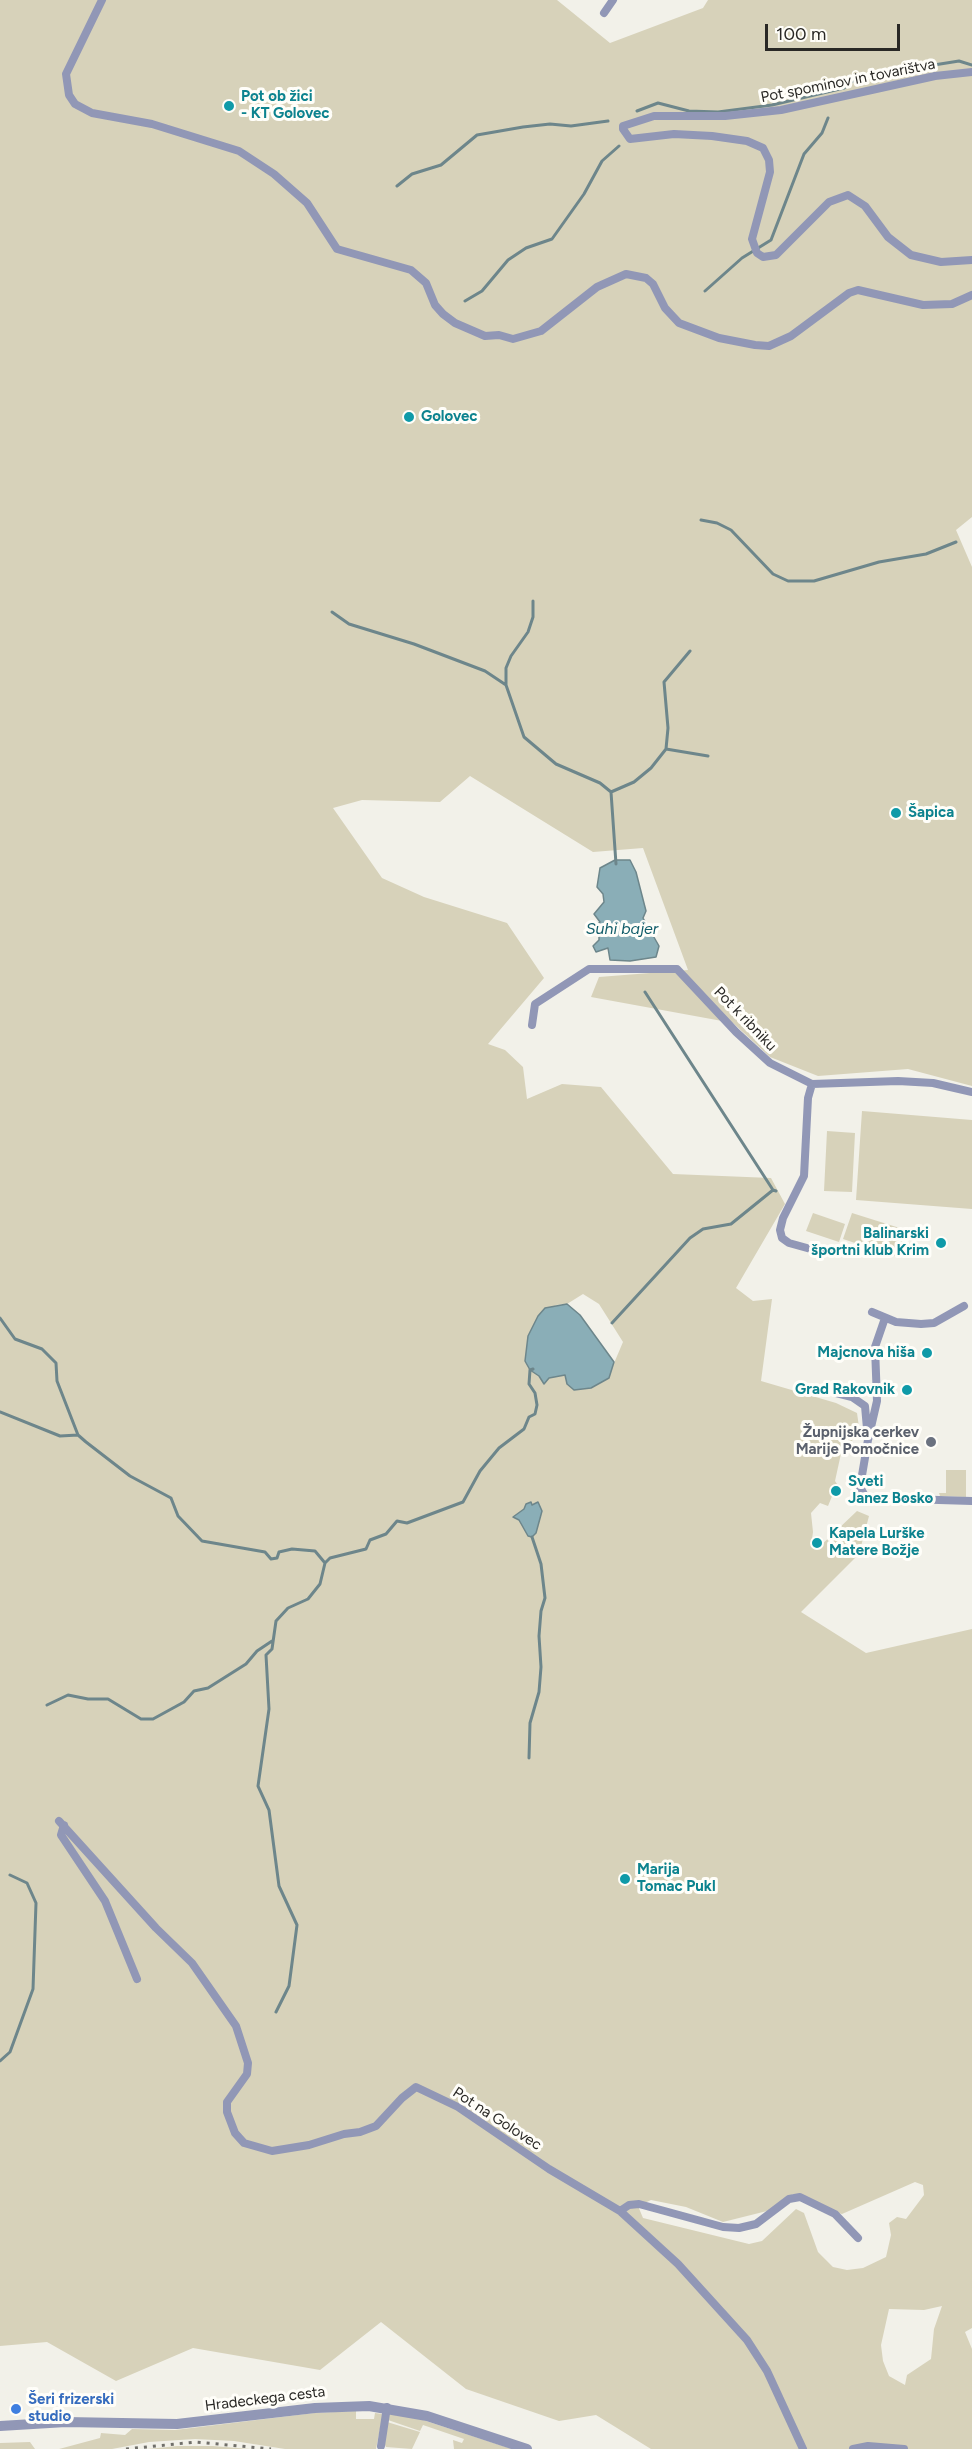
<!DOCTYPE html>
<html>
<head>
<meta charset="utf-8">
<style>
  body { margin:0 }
  #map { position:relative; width:972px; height:2449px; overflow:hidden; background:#f2f1e9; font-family:Figtree,sans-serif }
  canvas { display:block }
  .scale { position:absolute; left:765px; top:24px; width:135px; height:27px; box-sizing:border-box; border:3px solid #292825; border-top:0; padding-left:8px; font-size:18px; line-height:21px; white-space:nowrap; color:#292825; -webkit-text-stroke:4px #fffef9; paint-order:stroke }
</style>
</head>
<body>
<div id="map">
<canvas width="972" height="2449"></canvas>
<div class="scale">100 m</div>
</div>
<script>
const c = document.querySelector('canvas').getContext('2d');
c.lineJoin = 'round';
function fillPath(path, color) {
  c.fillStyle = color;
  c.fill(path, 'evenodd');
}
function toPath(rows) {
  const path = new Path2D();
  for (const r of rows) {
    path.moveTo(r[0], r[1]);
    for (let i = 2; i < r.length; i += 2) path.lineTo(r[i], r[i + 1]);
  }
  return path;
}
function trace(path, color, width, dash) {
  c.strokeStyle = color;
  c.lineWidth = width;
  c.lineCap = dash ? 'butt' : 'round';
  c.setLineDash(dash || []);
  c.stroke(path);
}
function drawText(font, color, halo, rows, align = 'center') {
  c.font = font + ' Figtree,sans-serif';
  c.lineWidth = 6;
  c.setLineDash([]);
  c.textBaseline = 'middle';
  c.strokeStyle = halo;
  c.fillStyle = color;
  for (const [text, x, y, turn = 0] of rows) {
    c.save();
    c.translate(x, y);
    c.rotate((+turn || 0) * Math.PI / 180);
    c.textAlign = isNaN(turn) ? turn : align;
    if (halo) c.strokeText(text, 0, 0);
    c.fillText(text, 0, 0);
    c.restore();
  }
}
fillPath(toPath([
  [0,0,557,0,610,43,703,8,708,0,972,0,972,517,956,530,972,567,972,1086,908,1069,818,1076,770,1057,733,1023,591,997,599,977,688,970,643,848,593,852,470,776,440,802,362,800,333,808,382,878,424,897,507,923,544,978,488,1044,505,1050,523,1067,527,1099,562,1084,601,1087,673,1174,771,1178,785,1204,736,1288,753,1301,772,1299,761,1381,836,1403,857,1413,860,1434,842,1449,835,1481,837,1484,828,1506,820,1503,811,1513,813,1532,811,1546,817,1549,857,1511,869,1516,859,1554,801,1612,866,1653,972,1629,972,2328,965,2332,972,2349,972,2449,651,2449,596,2415,559,2421,466,2389,381,2322,320,2370,193,2348,116,2381,47,2342,0,2346],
  [583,1294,599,1304,623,1342,609,1375,591,1388,565,1375,549,1378,539,1376,525,1361,528,1336,532,1330,556,1305,567,1304],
  [915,2182,923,2185,924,2195,906,2219,897,2217,889,2223,891,2235,886,2257,863,2268,847,2270,833,2267,818,2252,804,2213,796,2209,762,2241,749,2244,643,2218,638,2206,651,2200,686,2207,723,2222,771,2210,793,2194,805,2203,842,2214],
  [942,2306,934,2329,931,2359,907,2375,905,2385,889,2376,883,2361,881,2345,889,2309,924,2310],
  [862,1111,972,1120,972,1209,856,1200],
  [827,1131,855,1133,852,1192,824,1191],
  [813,1213,845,1224,839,1242,806,1231],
  [852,1213,906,1230,897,1257,843,1239],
  [946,1470,966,1470,966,1497,940,1496,939,1493,946,1493],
  [356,2411,356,2419,374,2419,375,2413,383,2414,376,2449,285,2449,234,2441,195,2439,149,2442,112,2449,59,2449,100,2438,101,2433,125,2435,132,2429,175,2430,314,2413],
  [389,2414,420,2419,512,2449,454,2449,453,2440,462,2443,464,2439,423,2425,420,2431,388,2420],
  [387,2422,420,2432,412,2449,386,2447,384,2443],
  [30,2442,35,2449,0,2449,0,2443],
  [177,2446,213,2446,250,2449,148,2449]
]), '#d7d2ba');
const water = toPath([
  [615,860,630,860,636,872,646,911,643,918,659,946,656,957,630,961,610,960,608,948,596,952,593,946,599,940,599,934,593,929,600,922,594,914,604,902,603,894,597,887,600,868,615,860],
  [567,1304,580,1315,614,1362,609,1378,591,1388,574,1390,567,1384,565,1375,549,1378,544,1384,539,1376,530,1370,525,1361,528,1336,538,1316,545,1308,567,1304],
  [531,1502,532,1505,538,1502,542,1511,536,1533,532,1537,528,1536,519,1520,513,1517,524,1509,526,1504,531,1502]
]);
fillPath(water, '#8aaeb7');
trace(water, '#6d868b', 1.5);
trace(toPath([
  [637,111,658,103,689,111,718,112,772,105,844,88,854,80,865,76,959,61,972,65],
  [397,186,412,174,441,165,477,135,523,127,550,124,571,126,608,121],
  [705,291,742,258,771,240,804,154,822,133,828,118],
  [465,301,482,291,508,260,526,248,552,239,584,194,602,161,619,146],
  [701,520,717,523,731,530,773,574,788,581,814,581,879,562,926,554,956,542],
  [332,612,349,624,414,644,485,671,506,685,524,737,556,764,600,783,611,792,616,864],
  [506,685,506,668,511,656,528,632,533,617,533,601],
  [666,749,708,756],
  [611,792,634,782,651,768,666,749,668,728,664,682,690,651],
  [645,992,773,1190],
  [0,1318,15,1339,42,1349,56,1363,57,1381,78,1435,86,1442,130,1476,171,1498,178,1516,202,1541,265,1552,271,1559,277,1558,279,1552,292,1549,315,1551,325,1563,330,1558,366,1549,370,1540,386,1534,397,1521,407,1523,463,1502,480,1471,499,1448,524,1429,529,1417,535,1414,537,1405,535,1393,529,1384,530,1370,533,1369],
  [612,1323,690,1238,703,1229,731,1224,773,1190,776,1191],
  [0,1412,60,1436,78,1435],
  [47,1705,68,1695,88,1699,108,1699,141,1719,153,1719,184,1702,194,1691,208,1688,246,1664,257,1651,272,1641],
  [529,1758,530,1723,539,1692,541,1667,539,1636,541,1611,545,1598,541,1564,532,1537],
  [276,2012,289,1986,297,1925,279,1886,269,1810,258,1786,269,1709,266,1655,272,1649,276,1621,288,1608,308,1599,320,1584,325,1563],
  [0,2061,10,2052,33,1989,36,1903,27,1883,10,1875]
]), '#6d868b', 3);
trace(toPath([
  [102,0,66,74,69,95,75,104,92,113,152,124,239,151,274,174,307,203,337,249,411,270,426,283,435,305,443,314,455,323,485,336,499,335,513,339,541,331,597,287,626,274,646,278,653,284,665,308,679,323,719,338,755,345,769,346,791,336,849,293,858,290,923,305,952,304,972,295],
  [604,13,613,0],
  [972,72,935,76,781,110,725,116,654,116,623,126,623,129,630,139,674,134,712,136,747,141,763,148,769,160,770,172,752,239,757,253,763,257,776,255,829,202,848,195,865,206,888,237,911,255,941,262,972,260],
  [532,1025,535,1004,589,969,677,969,736,1032,770,1063,812,1084,898,1081,933,1083,972,1092],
  [812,1084,808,1098,804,1176,783,1218,780,1230,782,1238,789,1243,825,1253],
  [872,1312,896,1322,921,1324,934,1323,964,1306],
  [836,1393,852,1397,865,1406,868,1440,877,1401,875,1347,885,1318],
  [868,1440,860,1487,865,1496,873,1498,972,1501],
  [59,1821,156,1928,192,1963,236,2026,248,2063,247,2074,227,2102,227,2112,235,2133,244,2143,272,2151,309,2145,344,2134,360,2132,376,2126,402,2098,416,2087,458,2107,549,2169,620,2211,678,2264,747,2340,767,2371,803,2449],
  [64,1825,61,1835,105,1901,137,1979],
  [620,2211,629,2205,639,2204,723,2227,739,2228,756,2224,789,2199,800,2197,835,2214,858,2238],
  [381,2446,387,2407],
  [853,2449,868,2446,904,2449]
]), '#9197b6', 8);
trace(toPath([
  [0,2426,66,2422,177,2424,315,2408,369,2406,427,2416,527,2449]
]), '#9197b6', 10);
trace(toPath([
  [126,2449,196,2442,271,2449]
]), '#706f6a', 3, [3, 6]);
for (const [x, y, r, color] of [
  [229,106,6,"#0f9aa8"],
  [409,417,6,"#0f9aa8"],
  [896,813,6,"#0f9aa8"],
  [941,1243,6,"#0f9aa8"],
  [927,1353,6,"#0f9aa8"],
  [907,1390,6,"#0f9aa8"],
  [931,1442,6,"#6b7280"],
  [836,1491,6,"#0f9aa8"],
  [817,1543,6,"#0f9aa8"],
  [625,1879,6,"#0f9aa8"],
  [16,2409,6,"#3f7fe0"]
]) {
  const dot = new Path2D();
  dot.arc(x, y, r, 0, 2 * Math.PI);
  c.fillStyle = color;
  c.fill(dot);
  trace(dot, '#fffef9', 2);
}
drawText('15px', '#292825', '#fffef9', [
  ["Pot spominov in tovarištva",848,81,-11],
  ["Pot k ribniku",745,1019,46],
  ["Pot na Golovec",497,2119,33],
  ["Hradeckega cesta",265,2399,-7]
]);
drawText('bold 15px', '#0d838f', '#fffef9', [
  ["Pot ob žici",241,97],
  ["- KT Golovec",241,114],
  ["Golovec",421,417],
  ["Šapica",908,813],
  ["Balinarski",929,1234,"right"],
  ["športni klub Krim",929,1251,"right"],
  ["Majcnova hiša",915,1353,"right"],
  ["Grad Rakovnik",895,1390,"right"],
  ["Sveti",848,1482],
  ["Janez Bosko",848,1499],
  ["Kapela Lurške",829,1534],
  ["Matere Božje",829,1551],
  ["Marija",637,1870],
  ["Tomac Pukl",637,1887]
], 'left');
drawText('bold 15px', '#5b616d', '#fffef9', [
  ["Župnijska cerkev",919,1433],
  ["Marije Pomočnice",919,1450]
], 'right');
drawText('bold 15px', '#366cbe', '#fffef9', [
  ["Šeri frizerski",28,2400],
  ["studio",28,2417]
], 'left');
drawText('italic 16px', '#115c69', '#fffef9', [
  ["Suhi bajer",622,929]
]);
</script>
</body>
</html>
